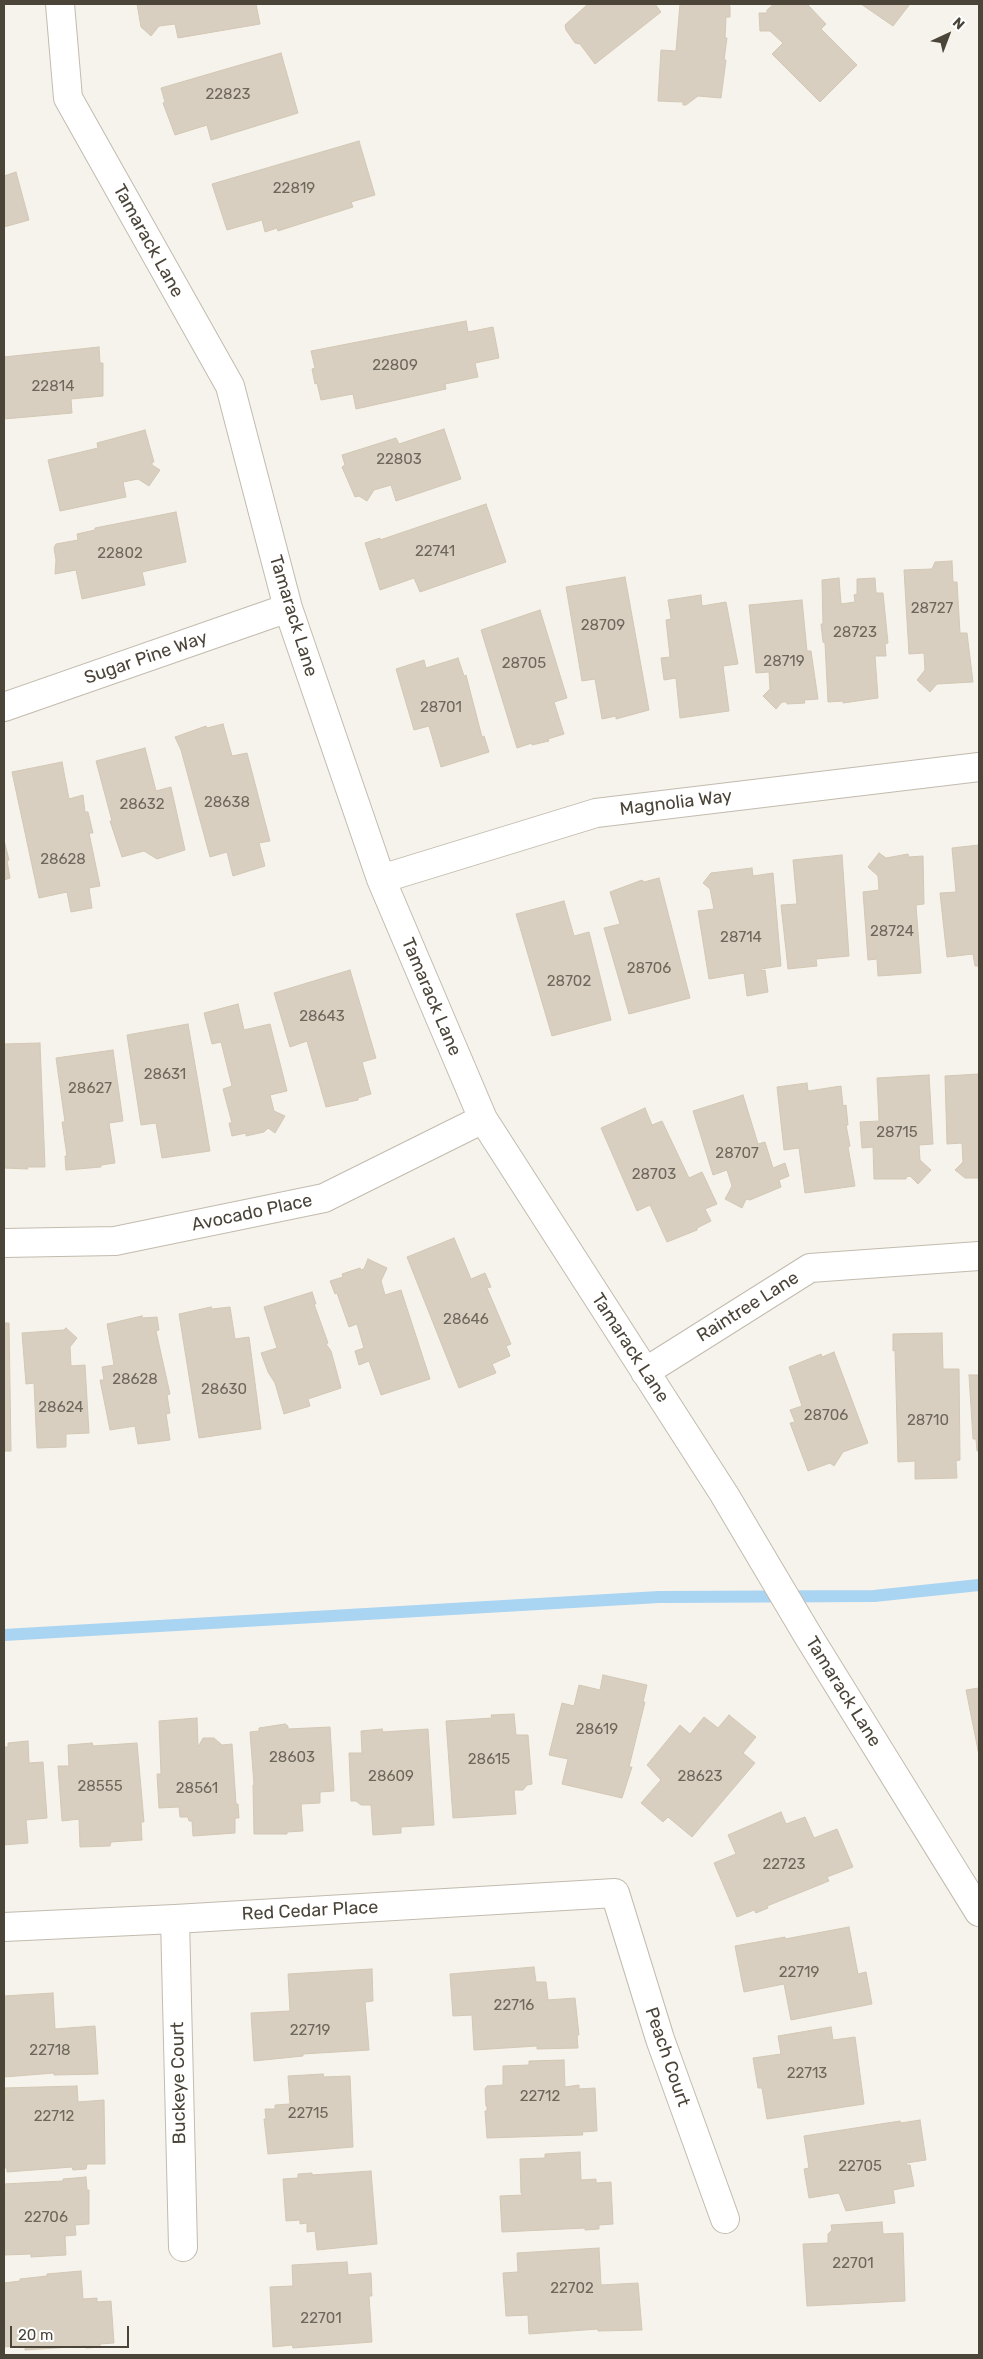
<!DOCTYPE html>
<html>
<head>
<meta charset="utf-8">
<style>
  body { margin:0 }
  #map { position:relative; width:983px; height:2359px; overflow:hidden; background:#f6f3ec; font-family:Rubik,sans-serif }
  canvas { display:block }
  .frame { position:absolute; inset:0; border:5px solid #4b4439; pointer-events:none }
  .north { position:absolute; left:923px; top:10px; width:50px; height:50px; -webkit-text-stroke:4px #fff; paint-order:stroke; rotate:43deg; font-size:14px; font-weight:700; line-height:20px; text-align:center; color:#4b4439 }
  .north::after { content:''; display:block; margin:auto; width:18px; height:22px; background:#4b4439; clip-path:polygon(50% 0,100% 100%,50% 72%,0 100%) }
  .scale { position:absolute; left:10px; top:2326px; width:119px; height:22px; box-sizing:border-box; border:2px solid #4b4439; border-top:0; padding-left:6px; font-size:15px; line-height:18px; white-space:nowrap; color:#4b4439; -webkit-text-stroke:4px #fff; paint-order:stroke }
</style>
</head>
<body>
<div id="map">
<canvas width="983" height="2359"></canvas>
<div class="frame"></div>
<div class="north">N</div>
<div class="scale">20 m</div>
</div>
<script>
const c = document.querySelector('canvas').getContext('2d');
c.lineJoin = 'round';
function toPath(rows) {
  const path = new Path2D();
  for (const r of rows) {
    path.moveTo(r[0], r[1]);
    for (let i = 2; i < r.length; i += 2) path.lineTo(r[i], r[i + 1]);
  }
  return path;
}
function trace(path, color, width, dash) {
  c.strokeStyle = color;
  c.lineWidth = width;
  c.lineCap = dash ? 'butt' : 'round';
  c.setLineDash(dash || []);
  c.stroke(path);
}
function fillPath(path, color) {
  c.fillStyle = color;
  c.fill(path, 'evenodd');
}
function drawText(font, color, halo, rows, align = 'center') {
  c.font = font + ' Rubik,sans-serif';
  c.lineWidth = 5;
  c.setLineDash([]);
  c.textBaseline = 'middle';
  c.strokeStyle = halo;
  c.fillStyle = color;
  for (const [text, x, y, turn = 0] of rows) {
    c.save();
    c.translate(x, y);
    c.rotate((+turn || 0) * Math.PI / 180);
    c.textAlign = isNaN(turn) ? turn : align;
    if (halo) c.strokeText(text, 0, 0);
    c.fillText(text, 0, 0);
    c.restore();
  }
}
trace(toPath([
  [4,1635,659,1597,874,1596,979,1585]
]), '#a9d4f2', 12);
const building = toPath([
  [137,4,256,4,260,24,178,38,175,24,159,26,151,36,141,27,137,4],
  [588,4,655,4,661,12,595,64,580,44,575,43,566,30,565,25,588,4],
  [680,4,728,4,730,6,730,17,726,17,725,38,727,38,724,60,726,60,721,98,698,96,686,105,683,105,683,102,658,101,661,50,676,51,680,4],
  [774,4,807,4,826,24,821,29,857,65,820,102,772,54,783,43,770,31,760,31,759,13,767,13,767,10,774,4],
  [861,4,910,4,893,26,861,4],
  [281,53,298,113,211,140,207,125,175,135,163,103,165,102,161,88,281,53],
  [359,141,375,195,351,202,353,207,278,231,277,228,265,232,262,220,227,230,212,184,359,141],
  [16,172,29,220,4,227,4,176,16,172],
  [466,321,468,332,493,327,499,358,475,363,478,377,445,384,446,389,356,409,353,394,321,400,317,383,315,384,312,369,315,368,311,351,466,321],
  [99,347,100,363,103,363,103,396,71,399,72,413,4,419,4,357,99,347],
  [444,429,461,479,396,501,391,485,374,490,367,501,359,496,355,497,342,467,345,465,342,455,396,438,399,444,444,429],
  [145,430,154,462,152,462,152,465,160,470,149,486,138,479,123,482,126,497,60,511,48,460,98,448,97,443,145,430],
  [486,504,506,562,420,592,414,578,380,590,365,543,380,538,380,540,486,504],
  [176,512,186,562,142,572,145,585,82,599,76,570,55,574,56,560,54,548,56,544,78,540,77,534,95,530,95,528,176,512],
  [952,561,953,582,957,582,960,633,967,633,973,682,937,684,930,692,917,680,925,670,924,653,909,654,904,570,932,569,935,562,952,561],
  [625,577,649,710,616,719,616,716,602,719,595,679,582,681,566,587,625,577],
  [839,578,841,604,855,602,854,595,857,594,857,579,875,578,876,593,883,593,888,643,885,644,886,656,875,656,878,698,843,703,843,701,828,702,825,643,823,642,821,624,823,624,822,580,839,578],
  [701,595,702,606,726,602,738,664,723,666,729,711,680,718,676,678,664,680,661,658,670,657,666,620,671,619,668,600,701,595],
  [802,600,807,651,811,651,818,699,804,700,805,703,787,704,787,702,782,702,776,709,763,696,770,689,769,672,756,673,749,605,802,600],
  [540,610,567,698,554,702,564,734,548,739,549,741,532,745,532,743,517,748,481,630,540,610],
  [458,658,464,676,466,675,482,737,484,736,489,752,441,767,429,726,414,730,396,669,424,660,426,668,458,658],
  [223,724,232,756,247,753,270,841,259,843,265,866,233,876,227,852,210,857,181,750,175,737,206,726,207,728,223,724],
  [145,748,156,791,171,787,185,850,157,859,144,851,122,857,110,821,112,821,96,761,145,748],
  [62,762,69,799,83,795,85,812,88,812,93,833,89,833,100,886,89,888,92,908,71,912,67,892,39,898,12,772,62,762],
  [4,840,9,860,7,861,10,878,4,880,4,840],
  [979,845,979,966,975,966,973,954,947,957,940,893,956,892,952,848,979,845],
  [879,853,886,858,908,854,909,857,923,856,924,904,916,905,921,973,878,976,877,959,868,960,863,892,879,890,878,876,868,867,879,853],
  [842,855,849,956,816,959,817,966,788,969,781,905,797,904,793,860,842,855],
  [752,868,753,876,773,873,781,966,761,969,761,971,765,970,768,992,747,996,744,973,709,979,698,911,714,909,710,889,703,883,711,873,752,868],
  [659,878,690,998,629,1014,604,928,620,924,610,892,642,880,644,882,659,878],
  [564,901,574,936,589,932,611,1020,552,1036,516,914,564,901],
  [350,970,376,1058,362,1062,371,1094,358,1098,358,1100,326,1107,307,1041,290,1047,274,993,350,970],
  [238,1004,244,1030,270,1024,287,1091,270,1095,274,1111,285,1116,275,1133,268,1128,264,1132,246,1136,246,1133,232,1136,229,1123,232,1123,223,1089,232,1086,221,1042,212,1044,204,1013,238,1004],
  [188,1024,210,1151,162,1158,156,1123,141,1125,127,1035,188,1024],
  [40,1043,45,1167,27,1167,28,1169,4,1168,4,1044,40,1043],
  [113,1050,123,1121,109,1123,115,1163,101,1165,101,1167,66,1170,65,1156,67,1156,62,1122,65,1122,56,1058,113,1050],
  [979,1074,979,1178,965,1178,955,1170,963,1162,962,1143,947,1144,945,1076,979,1074],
  [929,1075,933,1144,919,1145,920,1160,931,1170,918,1184,910,1176,906,1177,906,1179,874,1179,873,1147,862,1148,860,1122,879,1121,877,1078,929,1075],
  [807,1083,808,1091,841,1086,843,1106,846,1105,848,1125,846,1125,850,1146,848,1147,855,1186,805,1193,799,1148,784,1150,777,1087,807,1083],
  [743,1095,758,1144,765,1142,773,1168,785,1163,789,1176,779,1180,781,1187,750,1200,746,1199,742,1208,725,1199,732,1186,727,1170,713,1175,693,1111,743,1095],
  [645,1108,652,1125,662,1121,689,1178,702,1172,717,1204,705,1209,711,1221,697,1228,697,1230,667,1242,650,1205,637,1211,601,1128,645,1108],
  [454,1238,471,1279,485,1273,491,1287,487,1288,511,1344,506,1346,510,1356,492,1364,496,1373,459,1388,407,1257,454,1238],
  [368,1259,387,1268,381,1281,385,1295,401,1290,430,1379,381,1395,369,1361,359,1365,355,1351,364,1348,357,1324,349,1327,337,1293,335,1294,330,1281,343,1277,342,1274,360,1268,361,1270,364,1269,368,1259],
  [312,1292,316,1304,314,1304,328,1343,326,1344,331,1351,341,1388,308,1399,310,1406,284,1414,275,1383,268,1372,261,1353,277,1348,264,1307,312,1292],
  [211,1307,212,1309,230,1307,235,1339,249,1337,261,1429,199,1438,179,1314,211,1307],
  [142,1316,142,1318,157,1317,159,1330,156,1331,170,1394,167,1395,170,1413,166,1414,170,1440,138,1444,135,1426,110,1430,100,1380,104,1380,102,1367,114,1365,107,1324,142,1316],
  [4,1323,9,1323,11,1451,4,1451,4,1323],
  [66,1328,77,1338,70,1347,71,1366,85,1365,89,1433,66,1434,66,1447,37,1448,34,1383,26,1384,22,1333,64,1330,66,1328],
  [942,1333,943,1369,959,1369,960,1460,956,1461,957,1478,915,1479,915,1461,898,1462,895,1350,893,1351,893,1334,942,1333],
  [834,1352,868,1443,843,1452,834,1466,830,1463,808,1471,790,1423,795,1422,790,1410,802,1406,789,1367,821,1354,822,1357,834,1352],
  [969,1375,979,1375,979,1451,977,1451,976,1439,973,1439,969,1375],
  [603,1675,647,1685,643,1702,645,1702,629,1767,632,1767,622,1798,562,1784,568,1759,549,1755,562,1703,574,1706,579,1685,600,1690,603,1675],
  [979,1688,979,1755,966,1690,979,1688],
  [514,1714,516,1735,528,1735,532,1784,527,1785,523,1790,514,1790,516,1814,453,1818,446,1721,492,1718,491,1715,514,1714],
  [729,1715,756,1737,743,1753,755,1763,692,1837,668,1817,663,1822,641,1803,661,1780,647,1765,680,1725,690,1734,704,1717,718,1728,729,1715],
  [197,1718,198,1747,203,1738,214,1738,222,1745,232,1744,236,1804,238,1804,239,1818,235,1818,235,1833,193,1836,192,1821,189,1821,188,1817,180,1817,179,1807,159,1808,157,1774,161,1774,159,1721,197,1718],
  [285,1724,288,1726,288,1729,330,1727,334,1791,320,1792,320,1803,301,1804,303,1831,287,1832,287,1834,254,1834,253,1785,254,1785,250,1732,259,1731,259,1728,285,1724],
  [382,1729,383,1732,428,1729,434,1825,401,1827,401,1833,373,1835,371,1805,361,1805,356,1801,351,1801,349,1753,362,1753,361,1731,382,1729],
  [28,1741,29,1763,43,1762,47,1818,26,1820,28,1843,4,1845,4,1747,8,1747,8,1743,28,1741],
  [92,1743,93,1746,137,1743,144,1822,141,1822,142,1840,111,1842,110,1846,80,1847,79,1819,62,1821,58,1766,69,1766,68,1745,92,1743],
  [781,1812,786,1824,805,1817,814,1838,837,1829,853,1867,827,1877,829,1881,767,1906,768,1908,756,1913,754,1910,737,1917,714,1863,736,1854,728,1835,781,1812],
  [849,1927,858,1974,866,1972,872,2004,791,2020,784,1984,744,1992,735,1946,785,1937,785,1939,849,1927],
  [534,1967,536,1982,546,1982,548,2000,575,1998,579,2035,577,2035,578,2048,537,2049,537,2046,474,2050,472,2015,453,2016,450,1974,534,1967],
  [372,1969,373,2001,365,2002,369,2050,303,2054,303,2056,254,2061,251,2013,290,2011,288,1974,372,1969],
  [53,1993,55,2029,95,2026,98,2074,54,2075,54,2073,4,2077,4,1996,53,1993],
  [831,2027,833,2040,855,2037,864,2104,767,2119,762,2088,758,2088,753,2058,781,2054,778,2036,831,2027],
  [564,2060,565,2087,579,2085,579,2089,595,2088,597,2131,582,2132,583,2135,487,2138,485,2111,487,2111,487,2106,486,2106,485,2089,487,2086,503,2085,503,2066,529,2065,529,2061,564,2060],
  [323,2074,324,2077,350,2076,353,2147,268,2154,264,2119,266,2119,265,2109,275,2109,275,2105,290,2104,288,2076,323,2074],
  [77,2086,78,2102,104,2100,105,2164,87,2164,86,2169,73,2170,72,2167,7,2172,7,2168,4,2168,4,2088,77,2086],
  [920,2120,926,2160,906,2163,907,2165,910,2165,914,2186,893,2190,895,2203,846,2211,839,2193,809,2198,804,2169,809,2168,804,2136,900,2121,901,2123,920,2120],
  [580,2152,581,2180,596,2179,596,2183,611,2182,613,2224,599,2225,599,2229,585,2230,585,2228,502,2232,500,2196,523,2195,521,2193,520,2159,545,2158,545,2154,580,2152],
  [371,2171,377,2244,317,2250,315,2231,307,2232,307,2223,300,2224,300,2220,286,2221,283,2179,298,2178,298,2174,312,2173,312,2175,371,2171],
  [86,2177,87,2190,89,2190,89,2224,75,2225,76,2235,65,2236,66,2255,31,2257,31,2254,4,2255,4,2184,63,2181,63,2179,86,2177],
  [882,2222,883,2234,903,2233,905,2301,807,2306,803,2244,828,2243,828,2234,832,2230,831,2225,882,2222],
  [599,2248,601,2285,638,2283,642,2330,598,2331,598,2329,529,2334,528,2315,506,2316,503,2273,518,2272,517,2253,599,2248],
  [347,2262,348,2275,371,2273,372,2296,369,2296,372,2342,293,2348,292,2345,273,2347,270,2287,293,2286,292,2265,347,2262],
  [81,2271,83,2299,97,2298,97,2302,111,2301,114,2343,100,2344,100,2347,86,2348,86,2346,25,2350,25,2345,4,2347,4,2283,20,2281,20,2279,47,2276,47,2274,81,2271]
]);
fillPath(building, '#d8cfc1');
trace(building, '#d3c7b4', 1);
const minor = toPath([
  [60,4,68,98,230,386,288,608,381,879,483,1119,724,1494,807,1634,979,1912],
  [4,707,288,608],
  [381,879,596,813,979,767],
  [4,1243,115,1241,324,1198,483,1119],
  [645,1372,810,1268,979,1256],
  [175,1919,183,2247],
  [4,1927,175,1919,615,1893,660,2039,725,2219]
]);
trace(minor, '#c2bbae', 30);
trace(minor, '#fff', 28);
drawText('15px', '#6e675b', null, [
  ["22823",228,95],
  ["22819",294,189],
  ["22809",395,366],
  ["22814",53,387],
  ["22803",399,460],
  ["22741",435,552],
  ["22802",120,554],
  ["28727",932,609],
  ["28709",603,626],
  ["28723",855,633],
  ["28719",784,662],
  ["28705",524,664],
  ["28701",441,708],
  ["28638",227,803],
  ["28632",142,805],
  ["28628",63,860],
  ["28724",892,932],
  ["28714",741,938],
  ["28706",649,969],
  ["28702",569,982],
  ["28643",322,1017],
  ["28631",165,1075],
  ["28627",90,1089],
  ["28715",897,1133],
  ["28707",737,1154],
  ["28703",654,1175],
  ["28646",466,1320],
  ["28628",135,1380],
  ["28630",224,1390],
  ["28624",61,1408],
  ["28706",826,1416],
  ["28710",928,1421],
  ["28619",597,1730],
  ["28603",292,1758],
  ["28615",489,1760],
  ["28609",391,1777],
  ["28623",700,1777],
  ["28555",100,1787],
  ["28561",197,1789],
  ["22723",784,1865],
  ["22719",799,1973],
  ["22716",514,2006],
  ["22719",310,2031],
  ["22718",50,2051],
  ["22713",807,2074],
  ["22712",540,2097],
  ["22715",308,2114],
  ["22712",54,2117],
  ["22705",860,2167],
  ["22706",46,2218],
  ["22701",853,2264],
  ["22702",572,2289],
  ["22701",321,2319]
]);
drawText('18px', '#4b4439', '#fff', [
  ["Tamarack Lane",148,241,61],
  ["Tamarack Lane",293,616,73],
  ["Sugar Pine Way",146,658,-19],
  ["Magnolia Way",676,803,-7],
  ["Tamarack Lane",431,997,67],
  ["Avocado Place",252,1213,-12],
  ["Raintree Lane",748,1307,-32],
  ["Tamarack Lane",630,1348,57],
  ["Tamarack Lane",843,1692,58],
  ["Red Cedar Place",310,1911,-3],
  ["Peach Court",667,2057,71],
  ["Buckeye Court",179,2083,-91]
]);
</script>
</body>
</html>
